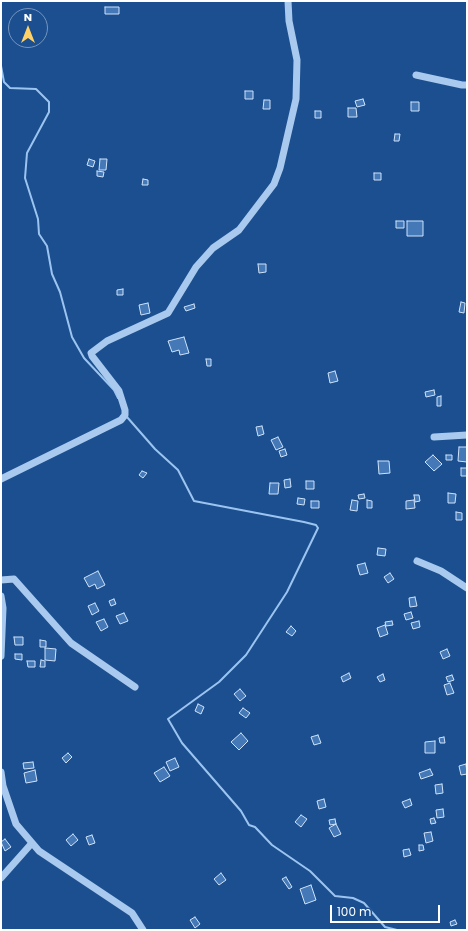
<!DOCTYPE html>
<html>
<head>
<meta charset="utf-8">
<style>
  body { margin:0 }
  #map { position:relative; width:468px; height:931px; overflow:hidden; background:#1b4f8f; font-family:Poppins,sans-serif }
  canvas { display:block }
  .frame { position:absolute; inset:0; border:2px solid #fff; pointer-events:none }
  .north { position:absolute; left:8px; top:8px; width:40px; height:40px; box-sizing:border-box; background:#1b4f8f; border:1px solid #7695bc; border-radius:50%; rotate:0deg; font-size:11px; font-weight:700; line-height:16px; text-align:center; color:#fff }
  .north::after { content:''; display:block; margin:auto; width:14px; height:18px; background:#ffd166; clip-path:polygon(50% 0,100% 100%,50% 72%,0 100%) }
  .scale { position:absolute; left:330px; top:905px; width:110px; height:18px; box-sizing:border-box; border:2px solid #fff; border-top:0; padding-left:5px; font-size:12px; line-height:14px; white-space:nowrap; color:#fff; -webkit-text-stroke:3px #1b4f8f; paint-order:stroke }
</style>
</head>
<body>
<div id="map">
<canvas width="468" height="931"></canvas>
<div class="frame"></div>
<div class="north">N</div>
<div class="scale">100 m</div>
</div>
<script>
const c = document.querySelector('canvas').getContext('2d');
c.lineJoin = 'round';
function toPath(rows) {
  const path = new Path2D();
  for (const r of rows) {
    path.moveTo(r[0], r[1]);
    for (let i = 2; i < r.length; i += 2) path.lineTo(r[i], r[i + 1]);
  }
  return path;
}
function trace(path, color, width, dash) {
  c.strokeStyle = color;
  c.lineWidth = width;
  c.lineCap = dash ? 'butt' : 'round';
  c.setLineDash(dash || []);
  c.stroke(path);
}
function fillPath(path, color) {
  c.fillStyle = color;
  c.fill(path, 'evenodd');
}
trace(toPath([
  [1,66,4,82,10,88,36,89,49,102,49,112,27,153,25,178,38,219,39,234,47,246,52,274,60,292,72,337,84,358,114,390,118,398],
  [127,417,155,449,178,470,194,501,304,522,316,525,318,528,287,592,246,655,219,682,168,719,182,743,241,811,249,825,255,827,272,845,310,871,335,896,353,898,364,903,385,927,397,930]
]), '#9cc4f0', 2);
const building = toPath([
  [105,7,119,7,119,14,105,14,105,7],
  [245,91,253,91,253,99,245,99,245,91],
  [363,99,365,105,357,107,355,101,363,99],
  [264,100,270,100,270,109,263,109,264,100],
  [411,102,419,102,419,111,411,111,411,102],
  [348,108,356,108,357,117,348,117,348,108],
  [315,111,321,111,321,118,315,118,315,111],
  [395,134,400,134,399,141,394,141,395,134],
  [89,159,95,161,93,167,87,165,89,159],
  [100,159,107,159,106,170,99,170,100,159],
  [97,171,104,172,103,177,97,176,97,171],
  [374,173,381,173,381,180,374,180,374,173],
  [143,179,148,180,148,185,142,185,143,179],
  [396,221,404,221,404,228,396,228,396,221],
  [407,221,423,221,423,236,407,236,407,221],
  [258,264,266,264,266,272,259,273,258,264],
  [123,289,123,295,117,295,117,290,123,289],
  [461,302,465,303,464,313,459,312,461,302],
  [148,303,150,313,141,315,139,305,148,303],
  [194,304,195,308,186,311,184,307,194,304],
  [184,337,189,353,180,355,179,350,172,352,168,341,184,337],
  [206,359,211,359,211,366,207,366,206,359],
  [335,371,338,381,330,383,328,373,335,371],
  [434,390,435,395,426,397,425,392,434,390],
  [441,396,441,406,437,406,437,397,441,396],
  [262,426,264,434,258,436,256,427,262,426],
  [278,437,283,447,276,450,271,440,278,437],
  [459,447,467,447,467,462,458,461,459,447],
  [285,449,287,455,281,457,279,451,285,449],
  [433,455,442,464,434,471,425,462,433,455],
  [446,455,452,455,452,460,446,460,446,455],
  [378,461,389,461,390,473,379,474,378,461],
  [461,468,467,468,467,476,461,476,461,468],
  [142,471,147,473,143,478,139,475,142,471],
  [290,479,291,487,285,488,284,480,290,479],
  [306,481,314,481,314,489,306,489,306,481],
  [270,483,279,483,278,494,269,494,270,483],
  [448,493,456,494,455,503,448,503,448,493],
  [364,494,365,498,359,499,358,495,364,494],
  [414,495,419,495,420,501,415,502,414,495],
  [298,498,305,499,304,505,297,504,298,498],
  [352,500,358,501,357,511,350,510,352,500],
  [367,500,372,501,372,508,367,508,367,500],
  [414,500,415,508,406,509,406,501,414,500],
  [311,501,319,501,319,508,311,508,311,501],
  [456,512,462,513,462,520,456,520,456,512],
  [378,548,386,549,385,556,377,555,378,548],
  [365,563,368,573,360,575,357,565,365,563],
  [98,571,105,585,97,589,95,584,89,587,84,578,98,571],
  [390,573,394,579,388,583,384,577,390,573],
  [415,597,417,606,410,607,409,598,415,597],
  [114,599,116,604,111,606,109,601,114,599],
  [95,603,99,611,92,615,88,606,95,603],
  [411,612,413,618,406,620,404,614,411,612],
  [124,613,128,621,120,624,116,616,124,613],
  [104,619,108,627,101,631,96,622,104,619],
  [392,621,393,625,386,626,385,622,392,621],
  [419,621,420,627,413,629,411,623,419,621],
  [385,625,388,634,380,637,377,628,385,625],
  [291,626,296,631,292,636,286,632,291,626],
  [14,637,23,637,23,645,15,645,14,637],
  [40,640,46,641,46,647,40,647,40,640],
  [45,648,56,649,55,661,45,660,45,648],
  [447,649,450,656,443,659,440,652,447,649],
  [15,654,22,654,22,660,15,659,15,654],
  [41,660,45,661,45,667,40,667,41,660],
  [27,661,35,661,35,667,28,667,27,661],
  [349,673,351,678,343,682,341,677,349,673],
  [383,674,385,680,380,682,377,677,383,674],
  [452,675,454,680,448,682,446,677,452,675],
  [450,683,454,693,447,695,444,685,450,683],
  [240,689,246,696,240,701,234,694,240,689],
  [198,704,204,707,201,714,195,711,198,704],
  [243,708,250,713,246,718,239,713,243,708],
  [241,733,248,741,239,750,231,742,241,733],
  [318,735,321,743,314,745,311,737,318,735],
  [444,737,445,743,440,743,439,738,444,737],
  [435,741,435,753,425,753,425,742,435,741],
  [68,753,72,757,66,763,62,758,68,753],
  [175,758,179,767,170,771,166,762,175,758],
  [33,762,34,768,24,769,23,763,33,762],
  [466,764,467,774,461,775,459,766,466,764],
  [164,767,170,776,160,782,154,773,164,767],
  [430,769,433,775,421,779,419,773,430,769],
  [35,770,37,781,26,783,24,773,35,770],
  [442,784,443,793,436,794,435,785,442,784],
  [324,799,326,807,319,809,317,801,324,799],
  [410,799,412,805,405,808,402,802,410,799],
  [443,809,444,817,437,818,436,810,443,809],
  [301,815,307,819,301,827,295,822,301,815],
  [434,818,436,823,431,824,430,819,434,818],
  [335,819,336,824,330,825,329,820,335,819],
  [336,824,341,834,334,837,329,828,336,824],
  [431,832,433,841,426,843,424,833,431,832],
  [73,834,78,840,71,846,66,840,73,834],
  [92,835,95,843,89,845,86,837,92,835],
  [5,839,11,847,5,851,1,842,5,839],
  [419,845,423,845,424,850,419,851,419,845],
  [409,849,411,855,404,857,403,850,409,849],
  [221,873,226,880,219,885,214,879,221,873],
  [286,877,292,887,289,889,282,879,286,877],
  [311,885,316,900,305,904,300,889,311,885],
  [195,917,200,924,195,928,190,920,195,917],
  [455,920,457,924,451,926,450,922,455,920]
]);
fillPath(building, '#4478b7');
trace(building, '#cfe3fa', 1);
trace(toPath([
  [416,75,462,85,467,85],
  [434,437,467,435],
  [1,479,121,420,125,415,125,410,119,391,92,356,91,353,107,341,168,313,196,267,213,248,239,230,274,184,280,168,296,99,297,60,289,21,288,1],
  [417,561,441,571,467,588],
  [1,580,14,579,71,643,135,687],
  [1,596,3,608,1,656],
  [1,772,3,786,16,824,39,851,132,913,143,930],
  [1,878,32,843]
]), '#a9c9ee', 7);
</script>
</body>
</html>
